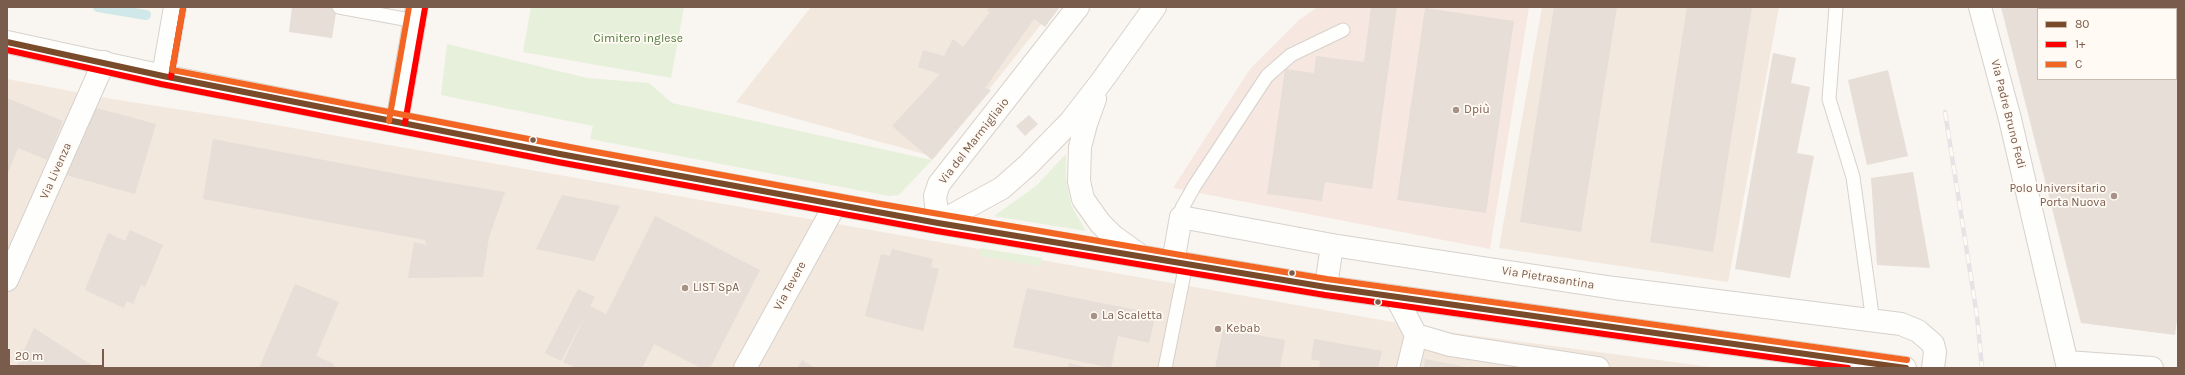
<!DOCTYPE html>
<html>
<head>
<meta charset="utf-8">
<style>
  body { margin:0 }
  #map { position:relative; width:2185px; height:375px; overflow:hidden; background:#f9f5f0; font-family:Karla,sans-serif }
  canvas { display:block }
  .frame { position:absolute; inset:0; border:8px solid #7a5c4d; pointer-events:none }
  .legend { position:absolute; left:2037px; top:8px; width:140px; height:72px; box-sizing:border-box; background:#fffaf3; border:1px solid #cabbb1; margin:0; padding:5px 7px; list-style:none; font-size:12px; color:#7a5c4d }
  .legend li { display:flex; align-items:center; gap:8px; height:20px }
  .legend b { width:20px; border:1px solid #cabbb1 }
  .scale { position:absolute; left:8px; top:349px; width:96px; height:18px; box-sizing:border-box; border:2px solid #7a5c4d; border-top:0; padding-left:5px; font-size:12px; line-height:14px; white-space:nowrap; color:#7a5c4d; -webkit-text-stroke:3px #fffaf3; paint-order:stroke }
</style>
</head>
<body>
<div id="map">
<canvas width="2185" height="375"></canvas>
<div class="frame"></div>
<ul class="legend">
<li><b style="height:5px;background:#7a4b2a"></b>80</li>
<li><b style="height:5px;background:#f00"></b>1+</li>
<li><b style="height:5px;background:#f26522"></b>C</li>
</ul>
<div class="scale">20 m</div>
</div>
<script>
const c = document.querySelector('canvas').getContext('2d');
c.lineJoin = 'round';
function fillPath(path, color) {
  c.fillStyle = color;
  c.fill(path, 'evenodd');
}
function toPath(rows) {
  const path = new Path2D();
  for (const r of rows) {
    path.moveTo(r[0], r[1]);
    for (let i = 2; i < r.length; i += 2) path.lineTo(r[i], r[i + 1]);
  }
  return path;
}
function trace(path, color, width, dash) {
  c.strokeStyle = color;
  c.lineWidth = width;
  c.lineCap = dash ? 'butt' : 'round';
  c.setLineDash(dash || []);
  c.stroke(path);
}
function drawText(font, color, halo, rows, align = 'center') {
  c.font = font + ' Karla,sans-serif';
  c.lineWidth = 3.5;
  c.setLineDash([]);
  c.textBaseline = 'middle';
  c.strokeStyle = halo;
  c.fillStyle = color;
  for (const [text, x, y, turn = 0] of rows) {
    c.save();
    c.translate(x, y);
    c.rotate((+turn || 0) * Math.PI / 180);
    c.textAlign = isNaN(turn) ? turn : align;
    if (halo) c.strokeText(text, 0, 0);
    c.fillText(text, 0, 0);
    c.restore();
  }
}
fillPath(toPath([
  [811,7,1055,7,935,157,736,102],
  [1542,7,1779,7,1728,282,1499,248],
  [7,79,112,99,247,120,1455,333,1718,368,7,368]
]), '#f2e8de');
fillPath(toPath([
  [1318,7,1529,7,1490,249,1173,188,1250,69,1300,19]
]), '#f6e8e1');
fillPath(toPath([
  [531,7,684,7,671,78,523,52],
  [447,44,587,78,649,83,672,103,932,160,899,195,889,196,590,139,593,126,441,95],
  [1066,154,1066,178,1071,205,1086,231,994,216,1036,186],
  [980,248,1042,258,1041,266,979,256]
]), '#e7f0db');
trace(toPath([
  [98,7,146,15]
]), '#d0e8ea', 10);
fillPath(toPath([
  [292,7,337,7,332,38,289,32],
  [989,7,1059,8,1045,27,1034,19,985,88,991,90,932,160,892,126,940,74,918,67,923,50,944,56,953,39,963,47,990,12,987,10],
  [1371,7,1397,7,1372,189,1325,182,1322,201,1267,194,1285,69,1314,73,1316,56,1364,62],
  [1554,7,1617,7,1581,232,1520,222],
  [1687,7,1752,7,1713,252,1650,242],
  [2001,7,2169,7,2169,9,2038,9,2038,79,2176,79,2177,40,2178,313,2175,335,2081,323],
  [1425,8,1514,21,1486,213,1397,200],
  [1773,53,1796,58,1791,83,1810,87,1797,153,1814,156,1790,278,1735,269],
  [1888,70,1908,156,1867,165,1848,80],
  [7,98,63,121,47,160,18,148,7,175],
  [96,108,156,124,135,194,66,175],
  [1029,115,1038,124,1025,136,1016,126],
  [213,139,403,175,505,192,489,237,483,277,408,278,414,242,426,245,425,240,203,199],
  [1913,172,1930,268,1877,265,1871,178],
  [562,195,620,206,594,261,536,249],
  [655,216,760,270,710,368,701,368,654,344,642,368,576,368,563,362,587,312,561,361,545,353,578,289,595,297,590,306,606,314],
  [130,230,163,245,145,287,141,285,133,304,127,301,124,308,85,290,108,233,125,241],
  [892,249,933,259,931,267,939,269,923,331,865,316,881,254,890,256],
  [295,284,339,302,316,356,334,364,333,366,339,368,259,368],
  [1027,288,1156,314,1149,343,1118,336,1111,368,1013,347],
  [34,328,93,366,100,368,16,368],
  [1223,329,1285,340,1280,368,1215,368],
  [1314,339,1382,351,1378,368,1319,368,1320,361,1311,359],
  [1425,359,1466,367,1466,368,1424,368],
  [802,360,815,368,797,368],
  [1069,363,1085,367,1085,368,1068,368]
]), '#e6ded7');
const lane = toPath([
  [339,7,415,21],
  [1836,7,1829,99,1853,177,1873,322],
  [1181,217,1182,208,1195,185,1267,76,1291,55,1343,30],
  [1165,368,1186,264]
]);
const street = toPath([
  [1980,7,2010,119,2068,368],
  [163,76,175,7],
  [397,122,417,7],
  [1173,262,1181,217,1332,245,1614,288,1901,324,1918,331,1933,344,1935,352,1933,368],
  [7,280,104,62],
  [1326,287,1332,245],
  [1396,297,1416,335,1450,345,1598,368],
  [2067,362,2152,368],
  [745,368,835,205],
  [1408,368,1416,335]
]);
const secondary = toPath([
  [7,42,163,76,560,154,938,223,1326,287,1905,368],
  [1095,99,1086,124,1080,147,1079,181,1083,199,1100,223,1113,236,1138,254],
  [938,223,1002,188,1028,165,1070,122,1101,82,1155,7],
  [938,223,935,196,939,184,1078,7]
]);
trace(lane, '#d7d1cb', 15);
trace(street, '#d7d1cb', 24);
trace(secondary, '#d9d2cb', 24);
trace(lane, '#fefefd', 13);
trace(street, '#fefefd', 22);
trace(secondary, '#fefefd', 22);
const rail = toPath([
  [1945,112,1977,316,1982,368]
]);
trace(rail, '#e6e3e7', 4.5);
trace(rail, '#fffaf3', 3, [9]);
trace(toPath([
  [7,42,163,76,560,154,938,223,1326,287,1906,368]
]), '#7a4b2a', 6);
trace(toPath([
  [7,50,161,84,558,162,937,231,1325,295,1848,368],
  [171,77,183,8],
  [405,123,425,8]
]), '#f00', 6);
trace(toPath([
  [183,8,172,70,585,150,880,204,1187,256,1327,279,1907,360],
  [389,121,409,7]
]), '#f26522', 6);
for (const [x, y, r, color] of [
  [1456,110,4,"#a69286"],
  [533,140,3.5,"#7a5c4d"],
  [2114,196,4,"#a69286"],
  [1292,273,3.5,"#7a5c4d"],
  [685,288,4,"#a69286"],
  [1378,302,3.5,"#7a5c4d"],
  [1094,316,4,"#a69286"],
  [1218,329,4,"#a69286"]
]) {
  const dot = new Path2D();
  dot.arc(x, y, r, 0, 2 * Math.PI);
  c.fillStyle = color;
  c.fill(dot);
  trace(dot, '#fffaf3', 1.5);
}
drawText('12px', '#537a41', '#fffaf3', [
  ["Cimitero inglese",638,39]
]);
drawText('12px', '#7a5c4d', '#fffaf3', [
  ["Dpiù",1464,110],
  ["Polo Universitario",2106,189,"right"],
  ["Porta Nuova",2106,203,"right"],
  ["LIST SpA",693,288],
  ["La Scaletta",1102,316],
  ["Kebab",1226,329]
], 'left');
drawText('12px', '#7a5c4d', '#fffaf3', [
  ["Via Padre Bruno Fedi",2008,114,76],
  ["Via del Marmigliaio",974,141,-52],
  ["Via Livenza",56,171,-66],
  ["Via Pietrasantina",1548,278,9],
  ["Via Tevere",790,286,-61]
]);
</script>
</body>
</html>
